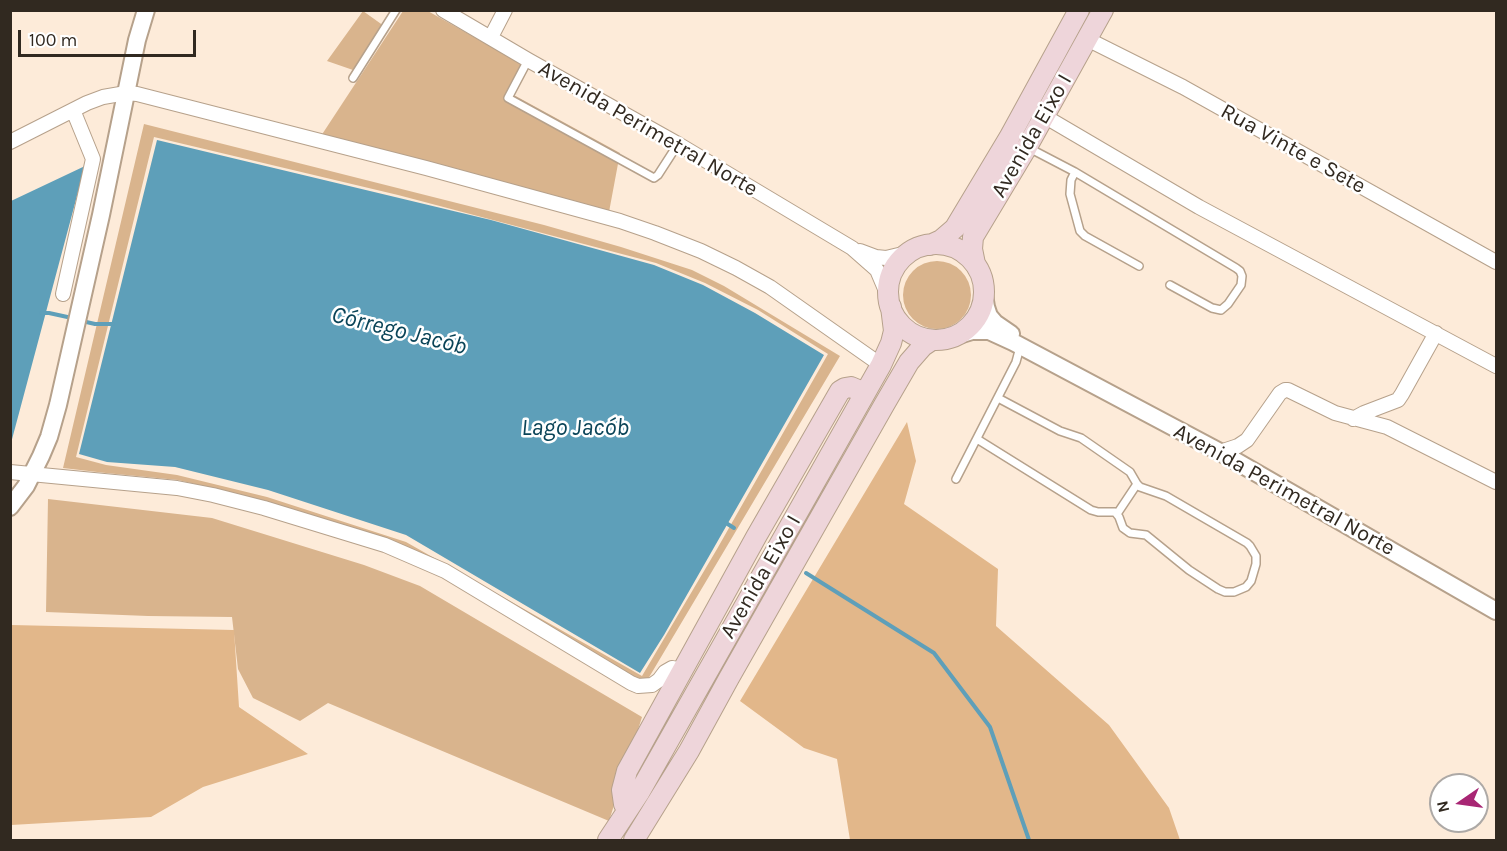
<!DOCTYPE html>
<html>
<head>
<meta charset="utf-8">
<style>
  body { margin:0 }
  #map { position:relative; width:1507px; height:851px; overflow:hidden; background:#fdebd9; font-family:Karla,sans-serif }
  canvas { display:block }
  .frame { position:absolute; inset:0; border:12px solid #312920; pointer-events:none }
  .north { position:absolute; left:1429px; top:773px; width:60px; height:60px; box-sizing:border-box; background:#fff; border:2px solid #ada9a6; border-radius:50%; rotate:257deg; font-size:16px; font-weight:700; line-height:24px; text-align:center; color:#312920 }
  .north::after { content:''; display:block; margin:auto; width:21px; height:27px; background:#a82674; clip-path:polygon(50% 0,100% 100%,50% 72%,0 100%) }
  .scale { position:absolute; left:18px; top:30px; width:178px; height:27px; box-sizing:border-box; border:3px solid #312920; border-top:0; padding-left:8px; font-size:18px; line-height:21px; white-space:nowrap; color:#312920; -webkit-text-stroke:4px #fff; paint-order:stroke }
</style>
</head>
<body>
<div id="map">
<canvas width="1507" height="851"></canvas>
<div class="frame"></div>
<div class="north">N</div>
<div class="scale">100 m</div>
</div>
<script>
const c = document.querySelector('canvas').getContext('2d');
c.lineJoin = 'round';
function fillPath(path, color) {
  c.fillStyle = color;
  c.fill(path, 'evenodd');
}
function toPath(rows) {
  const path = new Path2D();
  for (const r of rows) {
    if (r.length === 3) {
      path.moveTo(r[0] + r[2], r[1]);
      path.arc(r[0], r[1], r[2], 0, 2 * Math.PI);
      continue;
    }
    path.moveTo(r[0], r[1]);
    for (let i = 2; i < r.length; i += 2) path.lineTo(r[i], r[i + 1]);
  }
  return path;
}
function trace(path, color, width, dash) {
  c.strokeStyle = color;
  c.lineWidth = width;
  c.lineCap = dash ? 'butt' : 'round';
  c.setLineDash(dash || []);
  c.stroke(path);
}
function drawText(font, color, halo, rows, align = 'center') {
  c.font = font + ' Karla,sans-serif';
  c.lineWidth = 5;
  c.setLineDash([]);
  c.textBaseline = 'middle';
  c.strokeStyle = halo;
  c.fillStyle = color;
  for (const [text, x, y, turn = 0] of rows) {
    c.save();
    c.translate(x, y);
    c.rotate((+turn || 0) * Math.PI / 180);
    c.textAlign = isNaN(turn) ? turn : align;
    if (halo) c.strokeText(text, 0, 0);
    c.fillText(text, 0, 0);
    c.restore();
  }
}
fillPath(toPath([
  [426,10,522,64,512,94,620,153,609,212,319,139,403,11],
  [363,11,384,26,353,70,327,61],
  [144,124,544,225,621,247,692,270,724,286,840,356,648,679,640,683,403,547,266,501,178,480,106,473,63,468],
  [154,137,398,195,656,263,705,283,758,310,828,354,717,549,642,676,406,542,267,497,177,475,106,465,76,457],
  [937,295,34],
  [48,499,212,518,364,565,420,586,642,717,609,821,328,703,300,721,253,698,238,669,232,617,148,616,46,612]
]), '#d9b48d');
fillPath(toPath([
  [907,422,916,461,904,504,998,569,996,626,1109,725,1169,808,1180,840,850,840,837,759,804,748,740,701],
  [11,625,234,630,239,707,308,754,203,787,151,817,11,825]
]), '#e2b78a');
fillPath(toPath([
  [157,140,491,220,654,265,703,285,755,313,824,355,664,635,640,673,406,535,268,490,175,467,107,462,79,454],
  [85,166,11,443,11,201]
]), '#5e9fb9');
trace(toPath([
  [41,313,49,313,72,318],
  [82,321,95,324,113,324],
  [726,523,734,528],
  [806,573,934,653,990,727,1029,840]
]), '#5e9fb9', 4);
const service = toPath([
  [528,60,508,98,654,178,658,175,678,144],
  [353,78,396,10],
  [1029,148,1075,172,1236,268,1240,271,1242,276,1241,285,1228,304,1221,310,1212,308,1170,285],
  [1075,172,1071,180,1070,194,1080,231,1085,236,1139,266],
  [977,439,1091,510,1098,512,1115,512,1119,517,1123,528,1130,533,1146,535,1189,570,1218,589,1225,592,1234,592,1246,587,1251,581,1256,564,1256,556,1250,546,1247,543,1166,496,1140,487,1137,484,1130,472,1081,438,1060,431,998,398],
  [956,479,1016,362,1020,347],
  [1117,514,1137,484]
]);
const minor = toPath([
  [443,10,528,60,678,144,852,248,877,270,888,296],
  [491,37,505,10],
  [1087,39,1183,87,1496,262],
  [1044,116,1199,207,1496,366],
  [10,142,87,103,103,97,126,93,137,94,426,168,620,221,655,233,701,251,736,268,770,287,881,365],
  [860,251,876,257,886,258,911,252],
  [63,294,93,159,73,110],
  [1353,419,1364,413,1398,400,1402,394,1436,333],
  [1220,452,1238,446,1247,440,1280,393,1285,390,1288,390,1335,413,1387,427,1496,482],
  [10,472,177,488,213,495,264,508,385,545,445,571,631,683,638,686,652,685,659,680,665,672,672,668,683,670]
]);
const tertiary = toPath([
  [984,295,986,307,989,316,995,323,1011,334],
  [962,334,972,331,989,331,1013,342,1220,452,1496,611],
  [10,507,26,486,41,456,49,437,58,405,101,215,137,40,146,10]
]);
const secondary = toPath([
  [936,292,48],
  [930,245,941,240,955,228,1009,138,1079,10],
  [975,264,972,249,973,237,1027,147,1103,10],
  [627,810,624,804,622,790,627,771,756,537,840,391,845,388,851,387,865,393],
  [608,840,639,793,881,365,891,343,894,331,891,307],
  [634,840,689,751,729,678,884,405,909,362,923,346,932,340]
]);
trace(service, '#b6a18b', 10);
trace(minor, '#b6a18b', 16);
trace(tertiary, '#b6a18b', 20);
trace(secondary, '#b6a18b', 22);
trace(service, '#fff', 7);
trace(minor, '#fff', 14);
trace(tertiary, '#fff', 16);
trace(secondary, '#eed5da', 20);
drawText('22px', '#312920', '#fff', [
  ["Avenida Perimetral Norte",648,129,30],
  ["Avenida Eixo I",1032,136,-60],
  ["Rua Vinte e Sete",1293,149,29],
  ["Avenida Perimetral Norte",1284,490,29],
  ["Avenida Eixo I",761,577,-60]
]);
drawText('italic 24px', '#0a4458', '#fff', [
  ["Córrego Jacób",399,331,14],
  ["Lago Jacób",575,428]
]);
</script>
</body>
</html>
